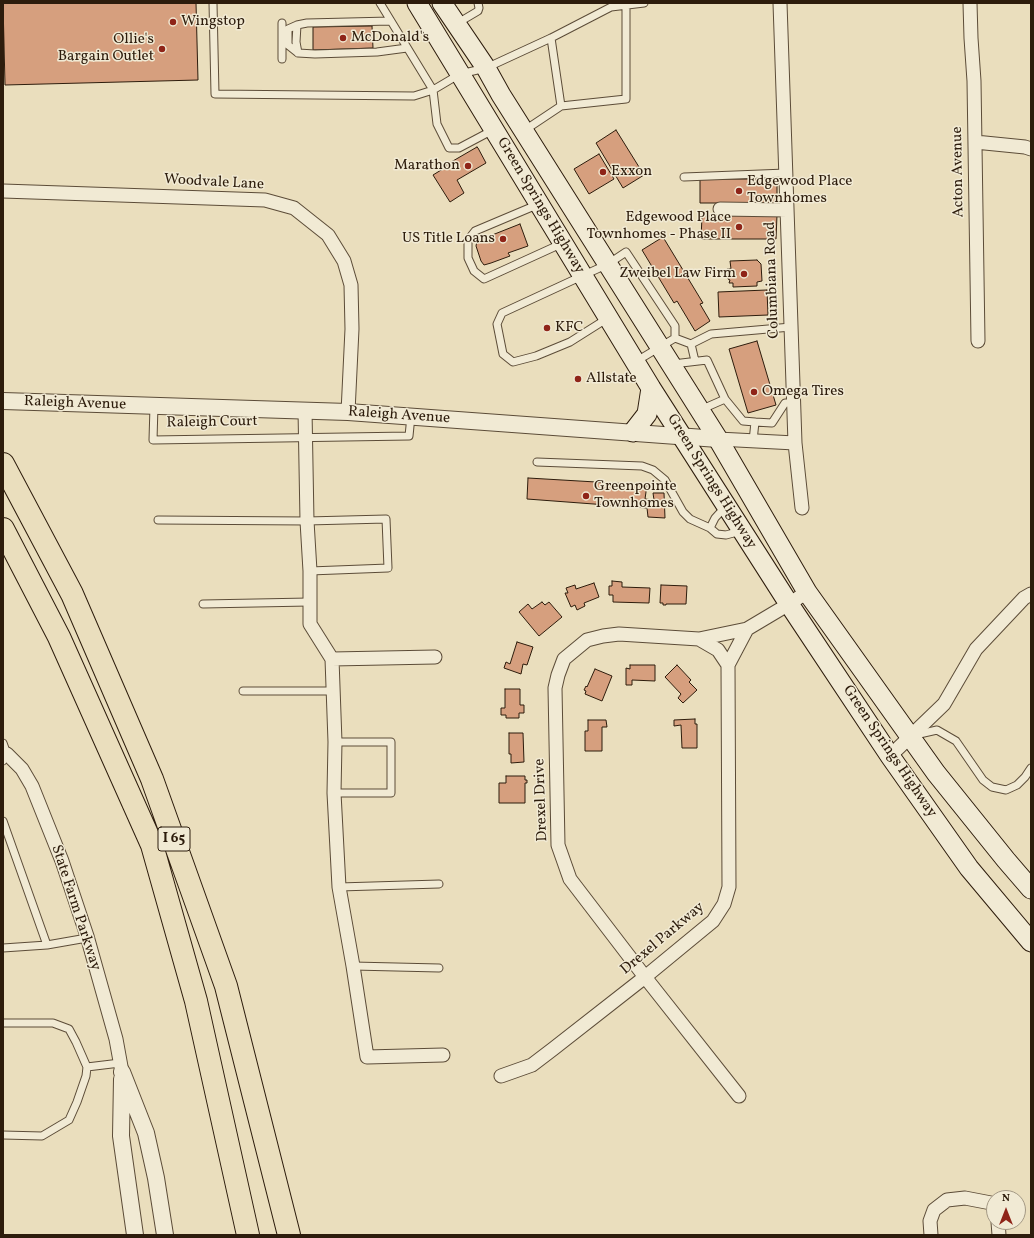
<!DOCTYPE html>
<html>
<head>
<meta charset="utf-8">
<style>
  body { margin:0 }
  #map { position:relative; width:1034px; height:1238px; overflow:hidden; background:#eadebd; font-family:Vollkorn,serif }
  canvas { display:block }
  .frame { position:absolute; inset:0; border:4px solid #2d1c0c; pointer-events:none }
  .north { position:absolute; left:986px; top:1190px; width:40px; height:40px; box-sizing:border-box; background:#f1ead4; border:1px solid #a39884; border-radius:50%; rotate:0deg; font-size:11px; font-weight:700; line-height:16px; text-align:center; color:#2d1c0c }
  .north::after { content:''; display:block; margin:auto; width:14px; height:18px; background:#8f2418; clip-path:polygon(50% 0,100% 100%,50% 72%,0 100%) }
</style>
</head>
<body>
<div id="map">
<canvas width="1034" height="1238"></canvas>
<div class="frame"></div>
<div class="north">N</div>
</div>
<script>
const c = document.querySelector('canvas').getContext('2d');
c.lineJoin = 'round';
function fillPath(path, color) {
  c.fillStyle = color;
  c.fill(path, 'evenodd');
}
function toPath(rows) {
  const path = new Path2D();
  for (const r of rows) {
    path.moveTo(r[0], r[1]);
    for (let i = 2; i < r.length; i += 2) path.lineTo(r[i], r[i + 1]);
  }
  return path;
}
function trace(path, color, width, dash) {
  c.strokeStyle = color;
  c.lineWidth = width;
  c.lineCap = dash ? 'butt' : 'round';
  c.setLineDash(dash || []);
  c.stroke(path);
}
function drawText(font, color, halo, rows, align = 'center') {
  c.font = font + ' Vollkorn,serif';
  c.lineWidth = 3;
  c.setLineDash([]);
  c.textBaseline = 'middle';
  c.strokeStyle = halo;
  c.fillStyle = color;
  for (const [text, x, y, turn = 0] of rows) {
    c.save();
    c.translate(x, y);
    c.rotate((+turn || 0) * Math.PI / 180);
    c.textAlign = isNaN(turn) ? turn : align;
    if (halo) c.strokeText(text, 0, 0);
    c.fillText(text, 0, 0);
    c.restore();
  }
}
const building = toPath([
  [3,3,196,3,198,80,5,85,3,3],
  [372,26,373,48,313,50,313,27,372,26],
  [616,130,644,175,623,188,596,143,616,130],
  [477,147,478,148,486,163,457,180,464,193,450,202,433,175,446,167,446,165,477,147],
  [599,154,614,179,589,194,574,169,599,154],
  [700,179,777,179,777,203,700,203,700,179],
  [777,215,776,239,701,239,702,216,777,215],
  [520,224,528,246,508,253,510,256,491,263,484,265,481,261,476,246,477,241,520,224],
  [663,237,703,303,700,304,710,321,695,331,677,301,674,303,642,250,663,237],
  [757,260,761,264,762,281,757,282,757,286,733,287,733,283,729,283,730,280,728,279,727,269,731,269,730,261,757,260],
  [767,290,768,315,719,317,718,292,767,290],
  [757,341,776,405,748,413,729,349,757,341],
  [528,478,647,485,645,499,654,500,653,493,664,493,665,518,648,517,647,508,527,499,528,478],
  [612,581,622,582,622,587,650,588,649,603,613,602,613,595,609,595,609,586,612,586,612,581],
  [594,583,599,597,584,603,585,606,577,610,575,605,571,607,565,593,568,593,566,588,575,585,576,589,594,583],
  [661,585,687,586,686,604,666,604,666,605,663,605,663,603,660,603,661,585],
  [542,602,545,605,549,602,562,617,539,636,519,612,528,604,532,609,542,602],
  [517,642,533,647,527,665,523,664,521,674,504,668,506,662,510,664,517,642],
  [630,665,655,665,655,681,632,680,632,685,626,685,626,668,630,669,630,665],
  [677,665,691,680,689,682,697,690,683,703,678,698,681,694,665,677,677,665],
  [595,669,612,676,602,701,585,694,586,691,584,690,586,686,587,687,595,669],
  [505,689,520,689,520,705,524,705,524,713,519,713,519,718,506,718,506,715,501,715,501,708,505,708,505,689],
  [695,719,695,724,697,724,697,748,682,748,681,725,674,726,674,720,695,719],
  [588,720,606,720,607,727,602,727,602,751,585,751,585,731,588,731,588,720],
  [509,733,523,733,524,762,511,763,511,754,509,754,509,733],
  [506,776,525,776,525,780,527,780,527,783,525,783,525,803,499,803,499,783,506,783,506,776]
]);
fillPath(building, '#d69f7e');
trace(building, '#2d1c0c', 1);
const service = toPath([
  [213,3,215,94,414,96,433,90,460,74,486,68,551,38,611,7,644,3],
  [380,3,433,90,437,124,449,148,459,148,493,130],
  [390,21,307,23,297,25,288,29,288,45,298,53,315,54,377,52,407,48],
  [282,23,282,59],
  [456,24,478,11,479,8,478,3],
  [297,25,296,42,298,53],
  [551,38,561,106,626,99,626,5],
  [525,130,561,106],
  [684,177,786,173],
  [539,204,475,231,468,240,468,258,474,271,484,279,563,243],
  [608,318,570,342,536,356,513,362,503,354,497,324,502,313,608,264,626,252,675,326,675,338],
  [691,344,711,334,791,327],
  [635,362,675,338,691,344,695,361],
  [673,364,707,360,725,399,700,410],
  [725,399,743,421,755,422,772,423,785,403,793,403],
  [154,406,153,440,409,436,411,416],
  [753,441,755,422],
  [537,462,642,466,653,470,665,480,683,512,690,519,710,528],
  [726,506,715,518,710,528,717,534,726,535,741,531],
  [158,520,307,521,386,519,388,568,310,571],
  [203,604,309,602],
  [243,691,333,691],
  [915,735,937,730,956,741,983,780,992,787,1006,790,1017,785,1025,777,1031,768],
  [3,743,7,754,3,761],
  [334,793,391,793,391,742,335,742],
  [3,821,47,945],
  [339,887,439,884],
  [3,948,47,945,87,938],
  [353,966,439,968],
  [3,1023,53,1023,69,1029,76,1042,87,1067,86,1076,77,1102,69,1120,42,1136,3,1135],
  [87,1067,120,1063]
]);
const minor = toPath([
  [780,3,795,443,802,508],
  [970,3,971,38,974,81,978,341],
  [975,142,1025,147,1031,149],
  [3,191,265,200,294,208,328,235,344,261,351,285,352,329,348,412],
  [720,209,787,210],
  [305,410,307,521,310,571,310,624,332,659,435,657],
  [718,439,795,443],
  [699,639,747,629],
  [332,659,335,742,334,793,339,887,353,966,367,1057,443,1055],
  [728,665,747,629,789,604,807,592],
  [7,754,22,769,32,786,62,861,87,936,116,1039,122,1072],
  [890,756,944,704,976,649,1024,598,1031,594],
  [501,1076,532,1065,553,1049,645,977,713,921,724,904,729,887,728,665,718,650,699,639,619,634,603,636,587,640,564,659,558,675,555,688,558,845,570,879,645,977,739,1096],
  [998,1222,999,1235],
  [931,1235,930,1221,934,1210,947,1200,965,1198,991,1203,994,1207]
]);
const tertiary = toPath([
  [3,401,348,412,718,439],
  [122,1072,146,1133,156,1178,165,1235],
  [122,1079,121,1136,135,1235]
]);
const secondary = toPath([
  [417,3,651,388,789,604,890,756,969,868,1031,942],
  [442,3,486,68,501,95,718,439,807,592,936,773,1006,860,1031,889],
  [633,432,647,414,651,388]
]);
const motorway = toPath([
  [3,464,72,594,152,779,226,986,289,1235],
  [3,529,59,637,152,845,196,1001,248,1235]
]);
trace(service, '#5c4c38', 9);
trace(minor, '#5c4c38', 15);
trace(tertiary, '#5c4c38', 18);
trace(secondary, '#2d1c0c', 21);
trace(motorway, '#2d1c0c', 24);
trace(service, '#f1ead4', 7);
trace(minor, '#f1ead4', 13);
trace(tertiary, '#f1ead4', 16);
trace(secondary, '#f1ead4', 19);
trace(motorway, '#eadebd', 22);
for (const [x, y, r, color] of [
  [173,22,4,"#8f2418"],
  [343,38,4,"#8f2418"],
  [162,49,4,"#8f2418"],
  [468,166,4,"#8f2418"],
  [603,172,4,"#8f2418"],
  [739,191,4,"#8f2418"],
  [739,227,4,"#8f2418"],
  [503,239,4,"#8f2418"],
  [744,274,4,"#8f2418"],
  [547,328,4,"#8f2418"],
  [578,379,4,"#8f2418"],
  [754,392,4,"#8f2418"],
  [586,496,4,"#8f2418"]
]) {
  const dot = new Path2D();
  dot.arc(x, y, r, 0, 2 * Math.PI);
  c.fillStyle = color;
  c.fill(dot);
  trace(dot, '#f1ead4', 1.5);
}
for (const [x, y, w] of [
  [174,839,32]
]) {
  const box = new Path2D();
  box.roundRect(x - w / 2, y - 12, w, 24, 3);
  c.fillStyle = '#f1ead4';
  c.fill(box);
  trace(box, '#2d1c0c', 1);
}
drawText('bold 14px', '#2d1c0c', null, [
  ["I 65",174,839]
]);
drawText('15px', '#2d1c0c', '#f1ead4', [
  ["Wingstop",181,22],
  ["McDonald's",351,38],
  ["Ollie's",154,40,"right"],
  ["Bargain Outlet",154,57,"right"],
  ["Marathon",460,166,"right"],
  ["Exxon",611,172],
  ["Edgewood Place",747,182],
  ["Townhomes",747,199],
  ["Edgewood Place",731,218,"right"],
  ["Townhomes - Phase II",731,235,"right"],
  ["US Title Loans",495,239,"right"],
  ["Zweibel Law Firm",736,274,"right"],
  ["KFC",555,328],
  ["Allstate",586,379],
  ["Omega Tires",762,392],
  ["Greenpointe",594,487],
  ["Townhomes",594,504]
], 'left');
drawText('15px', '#2d1c0c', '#f1ead4', [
  ["Acton Avenue",959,172,-91],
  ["Woodvale Lane",214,183,3],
  ["Green Springs Highway",540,206,59],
  ["Columbiana Road",773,280,-92],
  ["Raleigh Avenue",75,404,2],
  ["Raleigh Avenue",399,416,4],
  ["Raleigh Court",212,423,-1],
  ["Green Springs Highway",711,482,58],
  ["Green Springs Highway",889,752,56],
  ["Drexel Drive",542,800,-92],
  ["State Farm Parkway",75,908,72],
  ["Drexel Parkway",663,939,-40]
]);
</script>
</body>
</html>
